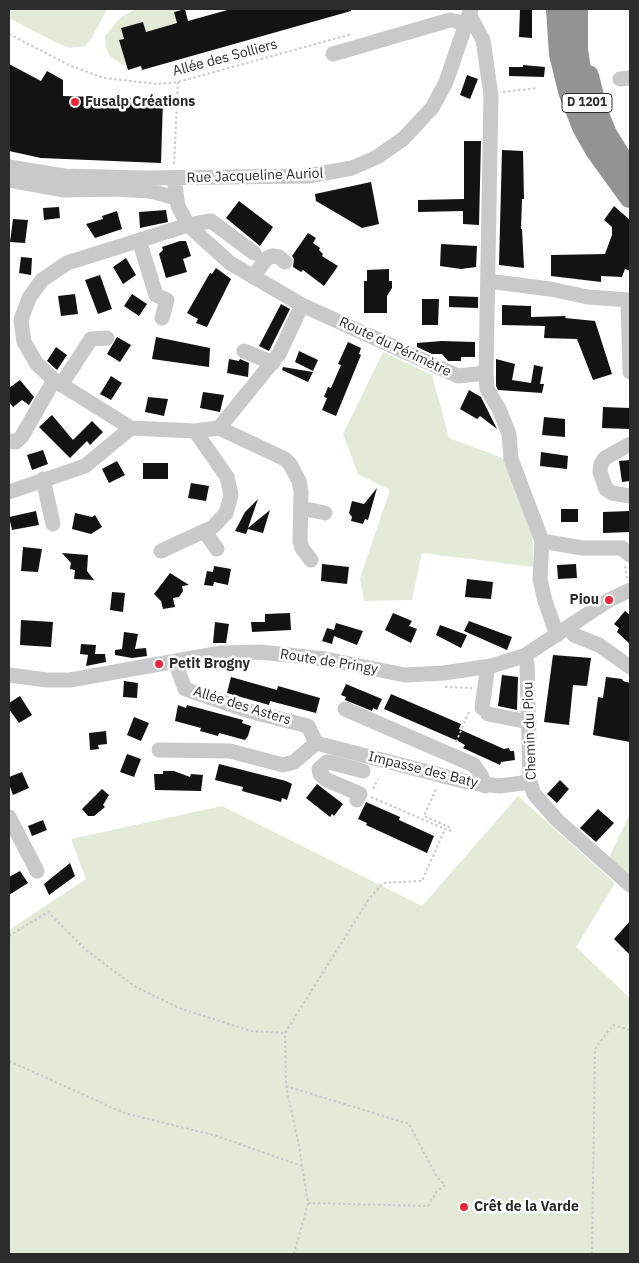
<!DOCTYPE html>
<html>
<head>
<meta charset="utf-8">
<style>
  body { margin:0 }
  #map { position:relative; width:639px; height:1263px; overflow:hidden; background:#fff; font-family:"IBM Plex Sans",sans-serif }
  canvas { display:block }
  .frame { position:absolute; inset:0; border:10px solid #2c2c2c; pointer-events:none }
</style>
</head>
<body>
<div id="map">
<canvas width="639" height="1263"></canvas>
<div class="frame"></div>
</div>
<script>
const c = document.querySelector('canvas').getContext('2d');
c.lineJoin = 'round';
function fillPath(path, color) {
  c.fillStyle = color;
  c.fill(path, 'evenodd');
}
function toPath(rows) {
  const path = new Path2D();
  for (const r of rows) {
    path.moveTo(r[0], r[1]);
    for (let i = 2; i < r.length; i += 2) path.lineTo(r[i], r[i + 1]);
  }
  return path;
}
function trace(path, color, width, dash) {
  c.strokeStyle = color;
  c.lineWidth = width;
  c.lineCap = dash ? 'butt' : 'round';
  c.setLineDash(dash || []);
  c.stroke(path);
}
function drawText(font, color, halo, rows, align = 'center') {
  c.font = font + ' "IBM Plex Sans",sans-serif';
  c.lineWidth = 5;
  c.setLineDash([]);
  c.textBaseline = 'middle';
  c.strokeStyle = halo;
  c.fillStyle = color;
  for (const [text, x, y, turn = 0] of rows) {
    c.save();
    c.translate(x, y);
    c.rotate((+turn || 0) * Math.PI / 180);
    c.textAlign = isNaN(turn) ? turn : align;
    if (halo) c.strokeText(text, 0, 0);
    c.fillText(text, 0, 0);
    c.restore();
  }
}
fillPath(toPath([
  [9,9,105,9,106,11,91,39,85,46,70,48,59,44,9,18],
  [136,9,174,9,177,23,146,32,143,22,121,28,124,39,119,40,127,66,124,66,110,56,106,49,105,36,121,17],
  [383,352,432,375,449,438,505,459,532,534,534,567,422,553,412,600,364,601,360,578,390,490,358,474,343,434],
  [518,796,615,883,576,947,630,998,630,1254,9,1254,9,930,86,879,71,839,222,806,422,906],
  [630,814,630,877,609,857]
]), '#e3ebd8');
fillPath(toPath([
  [185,9,188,21,231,9,351,9,351,11,142,70,141,66,128,70,119,40,124,39,121,28,143,22,146,32,177,23,174,12],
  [520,9,532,9,532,38,519,37],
  [9,64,41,81,47,71,63,80,63,96,163,99,161,163,41,158,9,151],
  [523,65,545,67,544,77,509,76,509,67,523,67],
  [467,75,478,79,470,99,460,95],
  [464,141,481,141,479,225,463,224,463,211,418,212,418,200,464,199],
  [502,150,523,151,524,199,522,199,521,229,522,229,524,268,499,265],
  [371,182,379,224,362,228,316,201,315,194],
  [239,201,273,227,260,246,226,218],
  [614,206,630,220,630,271,625,269,622,277,601,276,601,282,551,276,551,255,605,254,612,235,612,227,604,220],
  [59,207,60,218,44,220,43,208],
  [166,210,168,222,140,228,139,212],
  [117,211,122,229,95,238,86,224,103,219,102,216],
  [13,219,28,220,25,243,10,242],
  [308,233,316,238,313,243,320,248,319,250,323,254,322,256,338,266,324,286,303,270,301,272,293,267,294,259,292,256],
  [180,241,186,241,191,256,183,259,187,272,166,278,159,254,163,250,162,247],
  [441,244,477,246,476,267,461,269,440,266],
  [21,257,32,258,31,275,19,273],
  [126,258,136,275,123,284,113,267],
  [216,268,231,279,207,327,196,323,198,319,187,313,210,273,212,274],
  [389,269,389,281,392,281,392,288,387,296,387,313,364,313,364,281,367,281,367,270],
  [100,275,112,309,98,314,85,280],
  [75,294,78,314,61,316,58,296],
  [132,294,147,304,139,316,124,306],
  [449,296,478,297,478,308,449,307],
  [422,299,439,299,438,325,422,325],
  [281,304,290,309,269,351,259,346],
  [502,305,531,306,531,317,566,316,565,318,595,321,612,374,593,380,577,339,544,338,545,326,502,325],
  [117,337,131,345,120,362,107,354],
  [156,337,210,348,209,367,152,359],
  [442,341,475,342,475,357,461,357,461,361,448,361,442,354,432,354,417,347,417,343],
  [348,342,361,348,359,354,361,355,336,416,322,410,327,398,324,397,328,387,331,388,341,365,338,364],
  [56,347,67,355,57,370,47,361],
  [299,351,318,360,313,371,295,362],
  [229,359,239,361,240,359,249,363,248,377,227,373],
  [496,359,515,364,512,380,531,383,534,365,543,367,540,384,544,384,542,393,498,390,496,386],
  [283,367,313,372,308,382,282,370],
  [111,376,122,383,111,400,100,394],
  [20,380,34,397,29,405,22,400,13,407,9,402,9,388],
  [469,390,481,397,497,429,480,416,477,419,460,409],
  [203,392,224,395,220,412,200,408],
  [148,397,168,399,164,416,145,412],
  [603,407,630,408,630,429,602,428],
  [52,415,73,440,92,421,103,432,90,445,87,441,70,458,39,427],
  [544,417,565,419,565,437,542,435],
  [43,450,48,464,32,470,27,455],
  [541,452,568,456,567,469,540,466],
  [630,460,630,481,622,482,619,461],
  [117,461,125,475,109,483,102,469],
  [143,463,168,463,168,479,143,479],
  [191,483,209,486,206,501,188,498],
  [377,488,368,520,365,519,363,524,351,521,352,517,349,513,352,501,364,504],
  [258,499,248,528,270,510,263,533,248,529,246,534,235,531,245,512],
  [561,509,578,509,578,522,561,522],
  [36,511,39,525,12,530,9,517],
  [630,511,630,532,603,533,603,512],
  [75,513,92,517,95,515,102,527,91,534,72,529],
  [23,547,42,549,38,572,21,571],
  [62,553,88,555,87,571,94,580,74,579,75,570,70,569,71,563],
  [322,564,349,567,347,584,321,581],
  [576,564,577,578,558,579,557,565],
  [214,566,231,569,228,585,214,582,213,586,204,585,207,571,213,572],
  [170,573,189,585,182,586,183,591,179,597,173,598,175,607,163,609,161,601,154,594],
  [467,579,493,582,491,599,465,597],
  [112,592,125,593,123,612,110,610],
  [625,611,630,615,630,644,617,632,619,628,614,624],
  [290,613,291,630,252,632,251,622,265,622,265,614],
  [393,613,412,621,409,626,417,629,411,643,385,630],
  [21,620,53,622,51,647,20,645],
  [469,621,512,637,507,650,464,631],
  [215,622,229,624,226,643,213,643],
  [336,623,363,631,357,645,334,636,332,644,322,641,327,628,334,630],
  [440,625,467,635,461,648,436,635],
  [124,632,138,634,135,649,146,648,147,656,132,658,115,655,115,650,122,649],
  [81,644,96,645,95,654,105,654,106,662,86,666,88,655,80,654],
  [553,655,591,658,587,686,573,685,569,725,544,722],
  [502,675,518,677,517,710,498,706],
  [231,677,277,690,278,686,320,698,316,713,270,701,269,705,227,693],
  [606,677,622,679,623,681,630,683,630,742,593,735,598,697,603,698],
  [124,681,138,683,137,698,123,697],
  [346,684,382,699,377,710,373,708,372,711,345,700,346,697,341,695],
  [391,694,461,724,459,729,504,749,509,748,510,751,514,751,515,760,501,762,500,765,463,748,465,745,460,742,384,709],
  [20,696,32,715,19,723,9,709,9,703],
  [178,705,186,708,187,705,243,720,242,723,251,726,248,736,245,740,219,733,218,736,200,731,201,728,175,721],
  [134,717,149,723,141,741,127,735],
  [106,731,107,744,98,745,99,749,90,750,89,733],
  [127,754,141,759,134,777,120,772],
  [219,764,286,781,292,784,287,800,282,798,281,802,271,799,242,791,243,787,215,780],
  [163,771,174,771,190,777,191,774,203,775,201,791,155,790,154,774,163,774],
  [22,772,29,788,13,795,9,784,9,777],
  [560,780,569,789,557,803,547,794],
  [317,784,343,804,334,816,332,814,330,817,306,798],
  [102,789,109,795,103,805,105,807,94,816,88,816,82,809],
  [366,802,400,817,399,820,434,836,427,853,366,825,367,823,358,819],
  [598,809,614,823,596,842,580,828],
  [43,820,47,830,32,836,28,826],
  [70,863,75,876,49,895,44,884],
  [20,871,28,883,9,895,9,877],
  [630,921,630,955,614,939]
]), '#131313');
trace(toPath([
  [9,34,69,65,104,78,157,84,178,82,352,34],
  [503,92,538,88],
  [174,164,178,82],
  [625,566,627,578],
  [445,687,472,688],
  [456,742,469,712],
  [373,789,378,779],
  [371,797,445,829],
  [9,936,48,912,87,951,134,986,179,1008,251,1031,285,1033],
  [9,1061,124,1113,217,1136,302,1166],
  [286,1086,409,1124,437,1177,445,1185,437,1191,428,1206,308,1203],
  [294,1254,308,1203,299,1146,286,1086,285,1033,369,899,383,883,422,881,445,829,450,831,451,828,424,816,437,787],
  [592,1254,595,1049,613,1025,630,1030]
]), '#c9c9c9', 2, [2.5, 2.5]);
trace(toPath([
  [333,54,450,20,464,23],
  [620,79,630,78],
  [9,167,64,176,144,178,308,176,352,168,377,157,403,139,432,108,446,82,471,9],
  [174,178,178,206,188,225,230,263,302,305,458,376,486,373,491,95,483,40,469,14],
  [9,180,64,190,112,189,150,191,176,198],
  [139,240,156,295,167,300,162,318],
  [254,253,211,221,188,225,67,263,42,280,29,298,21,320,24,342,37,364,54,380,131,428,195,431,219,428,279,354,302,305],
  [253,277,266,259,272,256,279,257,285,262],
  [488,281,550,289,588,297,630,300],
  [628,301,630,372],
  [244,351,273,363],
  [486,373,487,389,499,409,509,434,511,459,542,541,540,579,545,601,557,635],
  [61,385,91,339,107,338],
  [219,428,285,459,290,464,299,481,301,491,300,541,302,548,311,560],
  [9,441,16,442,22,436,54,380],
  [630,444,605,458,601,464,600,472,606,489,612,493,630,496],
  [43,479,53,524],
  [9,492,85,466,131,428],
  [301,508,325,513],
  [204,531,217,549],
  [542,541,582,548,622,548,630,555],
  [161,551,213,527,226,513,231,495,227,477,195,431],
  [569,627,574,635,599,645,630,667],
  [524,656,527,664,530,782,534,794,557,820,630,885],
  [175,662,185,689,249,711,308,726,316,743],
  [9,675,47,680,70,680,221,653,260,652,325,659,405,675,444,673,491,666,524,656,609,600,630,590],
  [482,708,487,672,484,667],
  [345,709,474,765,481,775,485,786],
  [488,714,529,722],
  [316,743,467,782,499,786,530,782],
  [159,750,230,751,283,765,294,762,316,743],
  [357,800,360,794,327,780,320,774,319,769,327,762,333,763,363,771],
  [9,817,37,871]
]), '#c9c9c9', 15);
trace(toPath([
  [557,9,560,54,569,91,583,127,596,150,630,197],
  [577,9,577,50,584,95],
  [588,76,597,112,606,134,630,173]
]), '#939393', 22);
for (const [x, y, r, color] of [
  [75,102,5,"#ec253a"],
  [609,600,5,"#ec253a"],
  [159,664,5,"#ec253a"],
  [464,1207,5,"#ec253a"]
]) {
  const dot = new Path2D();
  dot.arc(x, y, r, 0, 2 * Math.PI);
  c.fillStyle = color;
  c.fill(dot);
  trace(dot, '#fff', 2);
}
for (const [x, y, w] of [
  [587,103,50]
]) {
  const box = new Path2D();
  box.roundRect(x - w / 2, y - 9.5, w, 19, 4);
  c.fillStyle = '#fff';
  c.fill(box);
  trace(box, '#2c2c2c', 1);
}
drawText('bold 12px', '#2c2c2c', null, [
  ["D 1201",587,103]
]);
drawText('14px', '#2c2c2c', '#fff', [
  ["Allée des Solliers",225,58,-15],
  ["Rue Jacqueline Auriol",255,176,-2],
  ["Route du Périmètre",395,347,25],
  ["Route de Pringy",329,662,9],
  ["Allée des Asters",242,706,17],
  ["Chemin du Piou",530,731,-92],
  ["Impasse des Baty",423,770,14]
]);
drawText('bold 14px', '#2c2c2c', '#fff', [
  ["Fusalp Créations",85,102],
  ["Piou",599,600,"right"],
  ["Petit Brogny",169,664],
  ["Crêt de la Varde",474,1207]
], 'left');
</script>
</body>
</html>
